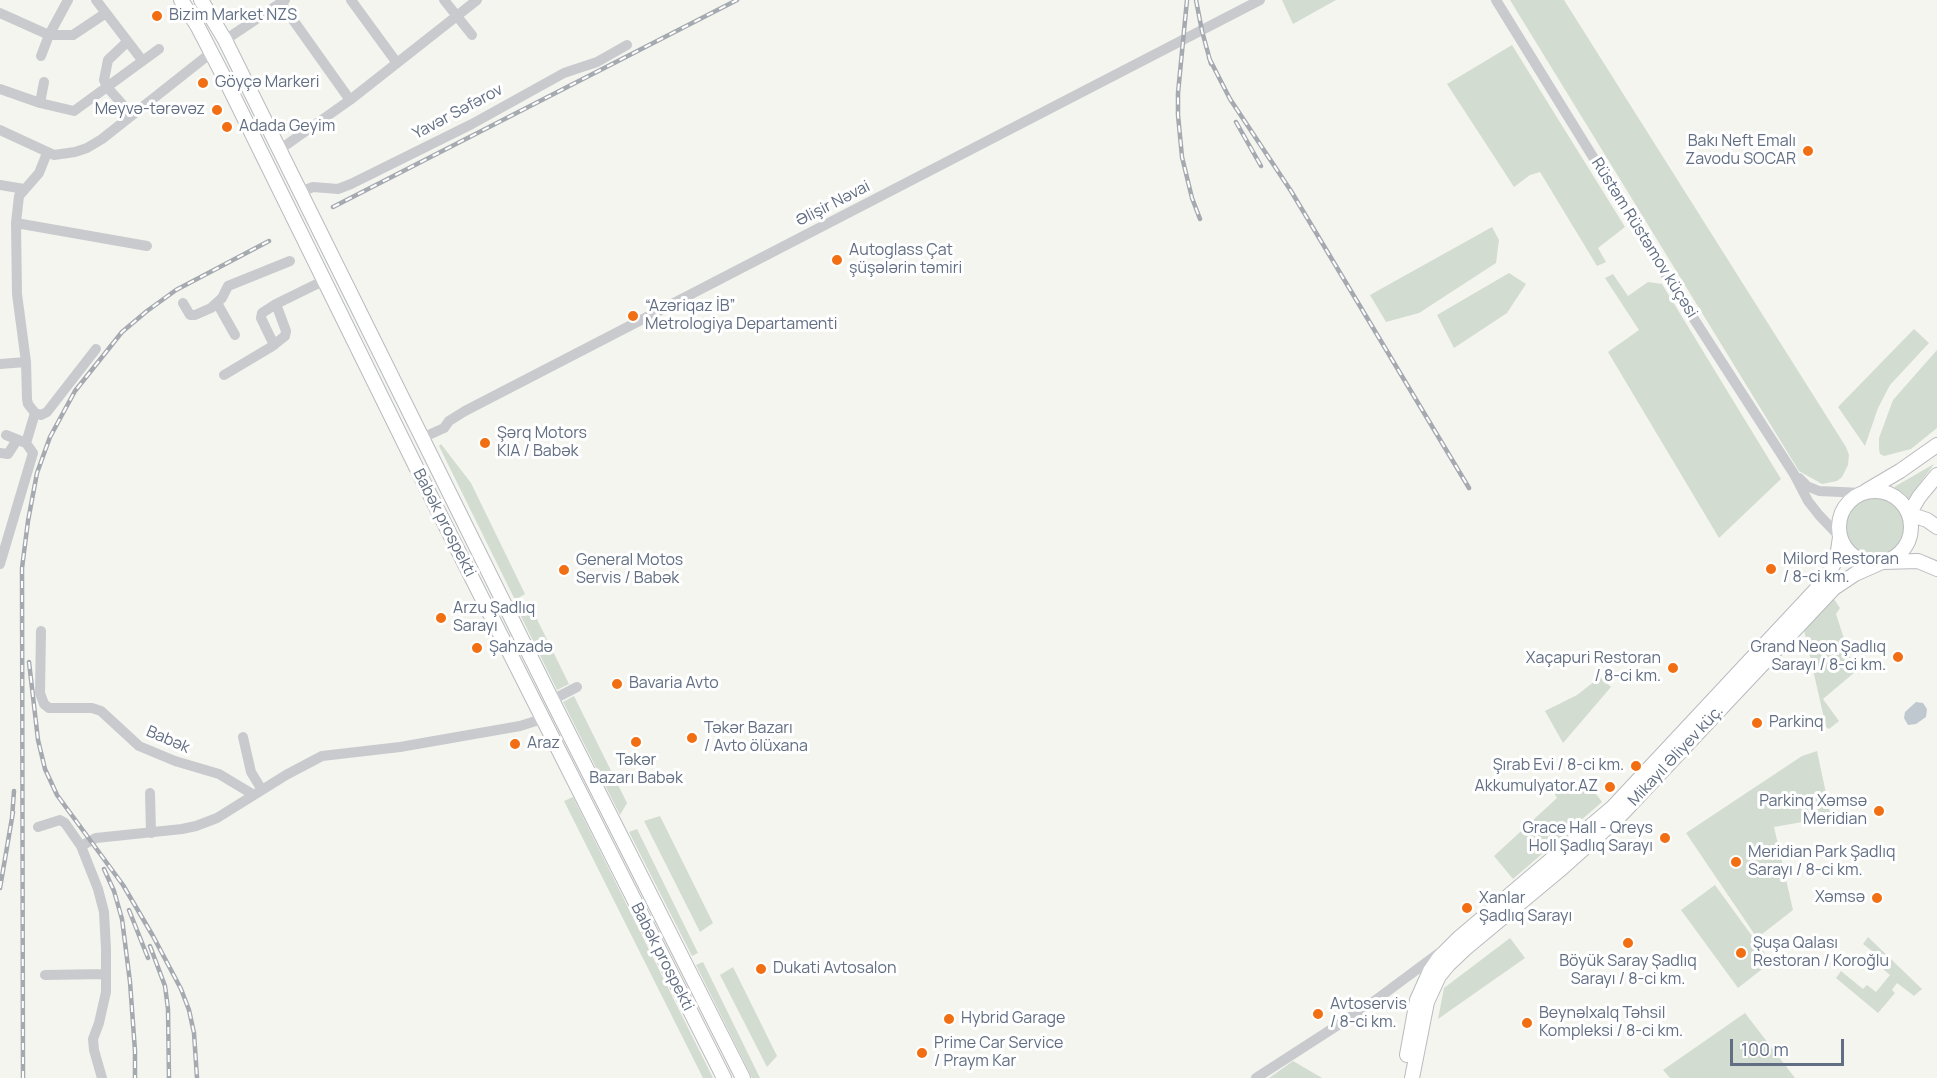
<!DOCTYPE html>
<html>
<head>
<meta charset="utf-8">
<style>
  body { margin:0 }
  #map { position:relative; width:1937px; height:1078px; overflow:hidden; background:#f4f5ef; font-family:Manrope,sans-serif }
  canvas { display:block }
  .scale { position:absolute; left:1730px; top:1039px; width:114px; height:27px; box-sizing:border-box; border:3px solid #616e83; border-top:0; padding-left:8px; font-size:18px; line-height:21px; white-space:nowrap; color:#616e83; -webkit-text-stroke:4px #fff; paint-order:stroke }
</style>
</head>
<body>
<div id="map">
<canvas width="1937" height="1078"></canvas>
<div class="scale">100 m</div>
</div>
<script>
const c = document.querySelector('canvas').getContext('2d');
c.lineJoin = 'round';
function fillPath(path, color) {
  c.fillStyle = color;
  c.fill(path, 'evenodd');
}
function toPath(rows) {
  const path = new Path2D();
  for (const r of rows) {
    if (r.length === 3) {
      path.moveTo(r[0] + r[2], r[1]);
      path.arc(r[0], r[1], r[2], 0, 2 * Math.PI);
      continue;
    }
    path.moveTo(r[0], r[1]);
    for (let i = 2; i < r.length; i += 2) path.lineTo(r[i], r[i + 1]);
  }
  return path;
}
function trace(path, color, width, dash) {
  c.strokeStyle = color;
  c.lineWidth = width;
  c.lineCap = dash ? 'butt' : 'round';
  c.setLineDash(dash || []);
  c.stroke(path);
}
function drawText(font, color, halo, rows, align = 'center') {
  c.font = font + ' Manrope,sans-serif';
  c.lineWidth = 6;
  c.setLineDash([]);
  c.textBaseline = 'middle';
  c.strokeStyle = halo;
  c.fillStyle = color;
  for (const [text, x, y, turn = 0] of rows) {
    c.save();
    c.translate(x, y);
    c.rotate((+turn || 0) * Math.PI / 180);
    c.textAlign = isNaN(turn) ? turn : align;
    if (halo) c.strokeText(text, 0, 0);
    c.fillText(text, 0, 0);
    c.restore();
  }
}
fillPath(toPath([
  [1282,0,1336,0,1293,24],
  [1510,0,1564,0,1846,447,1849,455,1848,465,1842,477,1837,481,1822,484,1799,471],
  [1512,45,1625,227,1598,248,1606,262,1597,266,1540,172,1530,175,1514,187,1447,84],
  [1492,227,1499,240,1496,263,1419,313,1386,322,1370,295],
  [1509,273,1526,284,1507,313,1454,348,1437,315],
  [1613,274,1628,296,1648,282,1662,284,1781,479,1719,538,1608,352,1639,330,1605,278],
  [1914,329,1929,343,1890,385,1878,408,1865,446,1838,407],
  [1937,350,1937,428,1911,449,1884,456,1880,454,1879,449,1879,438,1893,400],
  [441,444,471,483,525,594,515,600,439,446],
  [1934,464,1908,500,1905,495,1894,487],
  [1874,527,30],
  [1834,599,1840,608,1836,614,1855,672,1823,699,1839,721,1829,729,1826,727,1804,630],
  [529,603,569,684,557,690,517,608],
  [1600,677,1611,687,1563,743,1545,711,1577,695],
  [574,696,627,803,620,815,563,702],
  [1817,751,1831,817,1774,827,1793,910,1757,938,1686,833,1802,756],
  [1559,780,1569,794,1587,782,1602,802,1513,879,1494,856,1557,798,1550,786],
  [573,797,713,1078,703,1078,564,801],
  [660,816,713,923,700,932,644,821],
  [637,829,698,953,692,956,629,832],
  [1715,885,1771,962,1738,988,1681,910],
  [1868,937,1922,989,1914,996,1897,983,1892,990,1895,993,1878,1013,1836,978,1841,971,1863,989,1867,985,1876,992,1890,975,1876,963,1880,957,1863,944],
  [1510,938,1525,958,1438,1019,1444,988],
  [703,962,760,1078,752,1078,696,965],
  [733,967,777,1056,767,1067,720,975],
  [1745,1013,1795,1078,1670,1078,1663,1070],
  [1293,1061,1322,1078,1269,1078]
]), '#d3dcd0');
fillPath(toPath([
  [1916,702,1923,703,1927,709,1926,717,1916,724,1908,725,1904,718,1905,712]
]), '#bfc8ce');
const major = toPath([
  [181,0,198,27,227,83,420,475,724,1078],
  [201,0,225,40,552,700,743,1078],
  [1937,475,1919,497,1909,514,1927,520,1937,527],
  [1875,527,36],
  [1866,491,1900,471,1937,445],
  [1407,1055,1417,1000,1430,971,1439,958,1460,937,1613,807,1825,580,1837,558,1840,537],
  [1412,1078,1427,1002,1439,976,1448,965,1467,947,1562,868,1619,817,1834,588,1855,574,1882,562,1918,561,1937,569]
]);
trace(major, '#b8bbbf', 16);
trace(toPath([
  [96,0,142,60],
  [351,0,397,63],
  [444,0,472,35],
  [1496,0,1674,288,1794,474,1808,501,1819,515,1840,537],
  [281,3,350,100],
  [0,13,49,35,68,0],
  [225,40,285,0],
  [127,42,108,60,104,80,107,87,131,114],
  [41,56,49,35,73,35,106,13],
  [0,89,40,103,74,111,159,49],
  [40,103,44,82],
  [0,130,54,155,75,152,87,148,102,139,212,52],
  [279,150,350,100,477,0],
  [47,153,39,173,19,196,16,223,17,294,26,362,27,399,28,404,35,413,41,415,47,412,96,349],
  [0,185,24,189],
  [300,192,313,187,338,189,351,184,472,124,564,73,597,62,627,45],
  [16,223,147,246],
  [183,303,190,315,195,315,211,308,222,298,228,286,290,261],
  [217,303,235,335],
  [274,345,261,318,262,313,276,304,325,280],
  [0,364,26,362],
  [224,375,271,347,285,336,286,331,276,304],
  [422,438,444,428,449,421,465,411,1260,0],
  [26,443,35,413],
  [0,453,8,454,17,440],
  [1799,478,1807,486,1819,491,1862,493],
  [0,564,33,453,26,443,6,435],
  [41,631,40,693,44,704,49,708,92,708,101,711,139,746,175,761,219,774,254,795],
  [552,700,577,687],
  [243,737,251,772,262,790],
  [150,793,151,833],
  [38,827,60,820,65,823,81,846],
  [45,975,105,974],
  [102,1078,94,1050,93,1039,99,1023,106,992,106,949,104,912,98,889,81,846,96,838,182,829,196,826,217,818,286,775,322,756,400,747,520,726,542,719],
  [1256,1078,1369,1005,1439,953]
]), '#c8cace', 10);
trace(major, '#fff', 14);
const rail = toPath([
  [1187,0,1178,93,1178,115,1182,157,1192,198,1200,219],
  [1196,0,1202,31,1211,64],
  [1209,58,1230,99,1291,191,1469,488],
  [1236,122,1261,166],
  [333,207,737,0],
  [29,662,38,740,45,769,57,795,123,885,153,936,181,989,189,1010,194,1033,197,1078],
  [12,818,14,791],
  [104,869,114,891,122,919,130,982,135,1051,135,1078],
  [0,888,13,812],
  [129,910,148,958],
  [150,946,165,986,168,1009,169,1078],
  [23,1078,22,568,28,521,37,473,50,437,75,391,122,332,147,311,176,290,269,241]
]);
trace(rail, '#a5a9b0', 4.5);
trace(rail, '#fff', 2, [7]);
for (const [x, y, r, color] of [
  [157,16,6,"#f26e12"],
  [203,83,6,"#f26e12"],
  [217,110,6,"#f26e12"],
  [227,127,6,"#f26e12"],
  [1808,151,6,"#f26e12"],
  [837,260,6,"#f26e12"],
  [633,316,6,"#f26e12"],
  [485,443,6,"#f26e12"],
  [1771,569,6,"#f26e12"],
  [564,570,6,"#f26e12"],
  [441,618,6,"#f26e12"],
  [477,648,6,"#f26e12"],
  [1898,657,6,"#f26e12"],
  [1673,668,6,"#f26e12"],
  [617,684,6,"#f26e12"],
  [1757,723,6,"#f26e12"],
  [692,738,6,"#f26e12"],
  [636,742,6,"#f26e12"],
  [515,744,6,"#f26e12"],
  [1636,766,6,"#f26e12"],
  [1610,787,6,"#f26e12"],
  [1879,811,6,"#f26e12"],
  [1665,838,6,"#f26e12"],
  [1736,862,6,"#f26e12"],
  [1877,898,6,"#f26e12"],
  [1467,908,6,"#f26e12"],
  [1628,943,6,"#f26e12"],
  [1741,953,6,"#f26e12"],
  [761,969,6,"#f26e12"],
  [1318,1014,6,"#f26e12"],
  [949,1019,6,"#f26e12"],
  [1527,1023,6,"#f26e12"],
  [922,1053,6,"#f26e12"]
]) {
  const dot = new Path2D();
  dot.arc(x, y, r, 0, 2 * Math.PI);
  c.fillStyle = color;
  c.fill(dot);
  trace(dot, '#fff', 2);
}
drawText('16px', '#616e83', '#fff', [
  ["Bizim Market NZS",169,16],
  ["Göyçə Markeri",215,83],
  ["Meyvə-tərəvəz",205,110,"right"],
  ["Adada Geyim",239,127],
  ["Bakı Neft Emalı",1796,142,"right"],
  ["Zavodu SOCAR",1796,160,"right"],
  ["Autoglass Çat",849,251],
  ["şüşələrin təmiri",849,269],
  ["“Azəriqaz İB”",645,307],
  ["Metrologiya Departamenti",645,325],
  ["Şərq Motors",497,434],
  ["KIA / Babək",497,452],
  ["Milord Restoran",1783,560],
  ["/ 8-ci km.",1783,578],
  ["General Motos",576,561],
  ["Servis / Babək",576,579],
  ["Arzu Şadlıq",453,609],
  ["Sarayı",453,627],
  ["Şahzadə",489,648],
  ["Grand Neon Şadlıq",1886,648,"right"],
  ["Sarayı / 8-ci km.",1886,666,"right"],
  ["Xaçapuri Restoran",1661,659,"right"],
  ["/ 8-ci km.",1661,677,"right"],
  ["Bavaria Avto",629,684],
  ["Parkinq",1769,723],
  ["Təkər Bazarı",704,729],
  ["/ Avto ölüxana",704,747],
  ["Araz",527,744],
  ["Təkər",636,761,"center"],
  ["Bazarı Babək",636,779,"center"],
  ["Şırab Evi / 8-ci km.",1624,766,"right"],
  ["Akkumulyator.AZ",1598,787,"right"],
  ["Parkinq Xəmsə",1867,802,"right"],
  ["Meridian",1867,820,"right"],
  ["Grace Hall - Qreys",1653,829,"right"],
  ["Holl Şadlıq Sarayı",1653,847,"right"],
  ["Meridian Park Şadlıq",1748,853],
  ["Sarayı / 8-ci km.",1748,871],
  ["Xəmsə",1865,898,"right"],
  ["Xanlar",1479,899],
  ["Şadlıq Sarayı",1479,917],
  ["Şuşa Qalası",1753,944],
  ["Restoran / Koroğlu",1753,962],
  ["Böyük Saray Şadlıq",1628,962,"center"],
  ["Sarayı / 8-ci km.",1628,980,"center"],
  ["Dukati Avtosalon",773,969],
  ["Avtoservis",1330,1005],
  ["/ 8-ci km.",1330,1023],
  ["Beynəlxalq Təhsil",1539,1014],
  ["Kompleksi / 8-ci km.",1539,1032],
  ["Hybrid Garage",961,1019],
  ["Prime Car Service",934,1044],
  ["/ Praym Kar",934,1062]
], 'left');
drawText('16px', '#616e83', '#fff', [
  ["Yavər Səfərov",458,112,-28],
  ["Əlişir Nəvai",833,204,-27],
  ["Rüstəm Rüstəmov küçəsi",1644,238,58],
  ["Babək prospekti",444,523,63],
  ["Babək",168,740,23],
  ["Mikayıl Əliyev küç.",1676,756,-47],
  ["Babək prospekti",662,957,63]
]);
</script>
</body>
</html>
